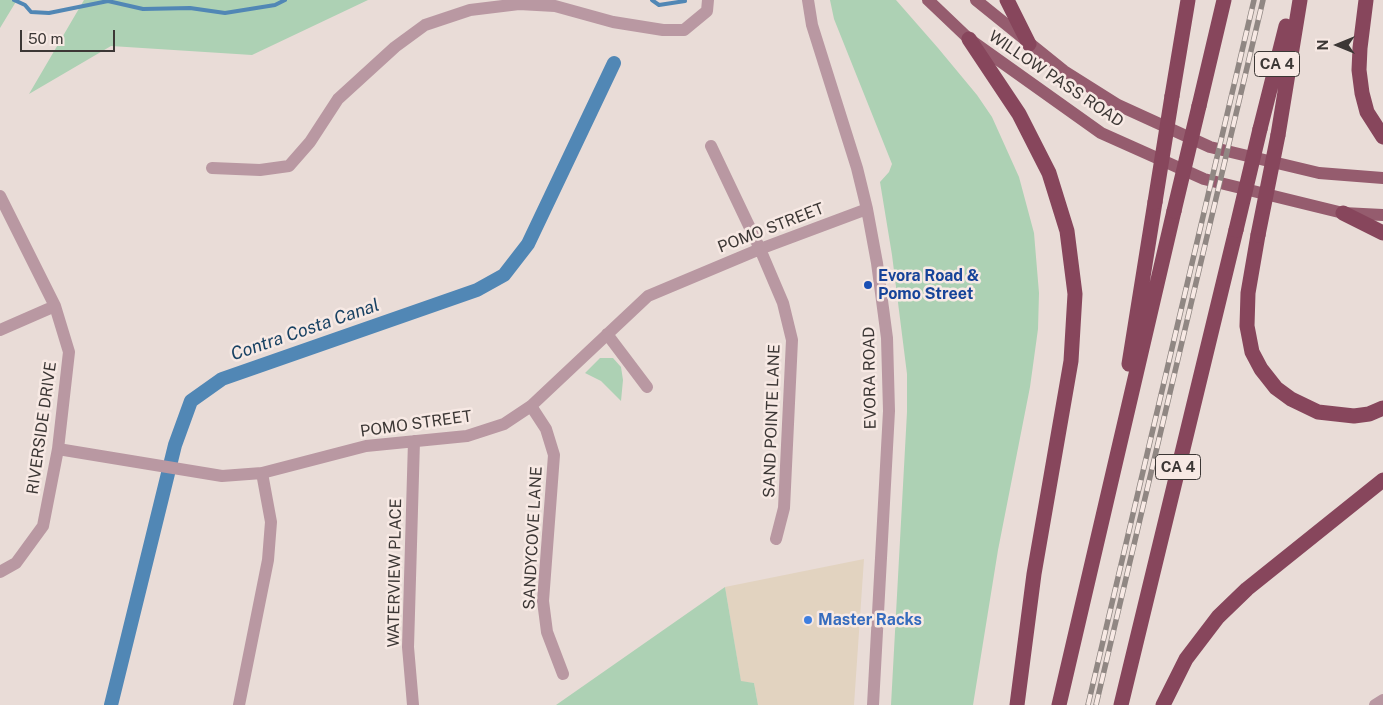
<!DOCTYPE html>
<html>
<head>
<meta charset="utf-8">
<style>
  body { margin:0 }
  #map { position:relative; width:1383px; height:705px; overflow:hidden; background:#e9dcd7; font-family:"Public Sans",sans-serif }
  canvas { display:block }
  .north { position:absolute; left:1313px; top:20px; width:50px; height:50px; -webkit-text-stroke:4px #f7e9e4; paint-order:stroke; rotate:270deg; font-size:14px; font-weight:700; line-height:20px; text-align:center; color:#3c3735 }
  .north::after { content:''; display:block; margin:auto; width:18px; height:22px; background:#3c3735; clip-path:polygon(50% 0,100% 100%,50% 72%,0 100%) }
  .scale { position:absolute; left:20px; top:30px; width:95px; height:22px; box-sizing:border-box; border:2px solid #3c3735; border-top:0; padding-left:6px; font-size:15px; line-height:18px; white-space:nowrap; color:#3c3735; -webkit-text-stroke:4px #f7e9e4; paint-order:stroke }
</style>
</head>
<body>
<div id="map">
<canvas width="1383" height="705"></canvas>
<div class="north">N</div>
<div class="scale">50 m</div>
</div>
<script>
const c = document.querySelector('canvas').getContext('2d');
c.lineJoin = 'round';
function fillPath(path, color) {
  c.fillStyle = color;
  c.fill(path, 'evenodd');
}
function toPath(rows) {
  const path = new Path2D();
  for (const r of rows) {
    path.moveTo(r[0], r[1]);
    for (let i = 2; i < r.length; i += 2) path.lineTo(r[i], r[i + 1]);
  }
  return path;
}
function trace(path, color, width, dash) {
  c.strokeStyle = color;
  c.lineWidth = width;
  c.lineCap = dash ? 'butt' : 'round';
  c.setLineDash(dash || []);
  c.stroke(path);
}
function drawText(font, color, halo, rows, align = 'center') {
  c.font = font + ' "Public Sans",sans-serif';
  c.lineWidth = 5;
  c.setLineDash([]);
  c.textBaseline = 'middle';
  c.strokeStyle = halo;
  c.fillStyle = color;
  for (const [text, x, y, turn = 0] of rows) {
    c.save();
    c.translate(x, y);
    c.rotate((+turn || 0) * Math.PI / 180);
    c.textAlign = isNaN(turn) ? turn : align;
    if (halo) c.strokeText(text, 0, 0);
    c.fillText(text, 0, 0);
    c.restore();
  }
}
fillPath(toPath([
  [864,559,854,705,758,705,754,683,741,682,725,587]
]), '#e2d3c0');
fillPath(toPath([
  [0,0,17,0,0,28],
  [84,0,368,0,252,55,111,46,29,94],
  [830,0,896,0,938,48,977,95,992,117,1019,177,1034,233,1039,293,1038,329,1030,387,998,550,973,705,891,705,907,412,907,374,892,255,880,182,889,172,892,164,834,19],
  [600,358,613,358,621,367,623,380,621,401,601,381,585,373],
  [725,587,741,681,754,683,758,705,556,705]
]), '#add1b4');
trace(toPath([
  [14,0,25,5,31,12,49,13,108,1,143,9,190,8,225,13,275,5,285,0],
  [652,0,659,5,685,1]
]), '#5187b5', 4);
trace(toPath([
  [111,705,175,445,191,401,222,379,477,290,504,275,528,244,614,63]
]), '#5187b5', 14);
trace(toPath([
  [808,0,812,25,857,168,867,209,877,263,887,338,889,411,873,705],
  [711,146,760,249,783,303,792,340,784,508,776,539],
  [212,168,260,170,289,166,310,142,338,99,395,47,425,25,470,10,519,4,555,6,613,22,663,30,684,30,707,11,708,0],
  [0,196,55,306,69,352,58,449,43,526,16,563,0,572],
  [0,330,55,306],
  [607,334,647,387],
  [531,406,546,429,554,455,543,601,547,632,563,674],
  [58,449,222,476,262,473,366,446,467,436,504,424,531,406,648,296,760,249,867,209],
  [239,705,268,560,271,522,262,473],
  [413,705,408,647,414,441],
  [1375,705,1383,700]
]), '#b998a2', 12);
trace(toPath([
  [928,0,969,39,1101,133,1204,179,1343,213,1383,215],
  [976,0,1064,71,1118,105,1210,147,1319,173,1383,178]
]), '#955c6e', 12);
trace(toPath([
  [1007,0,1029,44],
  [1366,0,1360,48,1359,70,1362,93,1367,112,1383,137],
  [969,39,1019,114,1049,173,1067,231,1075,294,1071,361,1034,574,1017,705],
  [1172,96,1188,0],
  [1199,106,1224,0],
  [1260,129,1286,26],
  [1278,135,1300,0],
  [1343,213,1383,233],
  [1258,235,1248,293,1247,326,1252,352,1261,369,1276,388,1291,399,1318,412,1354,416,1369,414,1383,408],
  [1129,364,1155,202],
  [1059,705,1174,211],
  [1121,705,1236,230],
  [1163,705,1186,659,1218,617,1247,589,1383,480]
]), '#87465c', 15);
const rail = toPath([
  [1088,705,1254,0],
  [1096,705,1263,0]
]);
trace(rail, '#908783', 5.5);
trace(rail, '#f7e9e4', 4, [11]);
trace(toPath([
  [1155,202,1172,96],
  [1174,211,1199,106],
  [1236,230,1260,129],
  [1258,235,1278,135]
]), '#87465c', 15);
for (const [x, y, r, color] of [
  [868,285,5,"#1a4fb4"],
  [808,620,5,"#3f7fe0"]
]) {
  const dot = new Path2D();
  dot.arc(x, y, r, 0, 2 * Math.PI);
  c.fillStyle = color;
  c.fill(dot);
  trace(dot, '#f7e9e4', 2);
}
for (const [x, y, w] of [
  [1277,64,45],
  [1178,467,45]
]) {
  const box = new Path2D();
  box.roundRect(x - w / 2, y - 12.5, w, 25, 4);
  c.fillStyle = '#f7e9e4';
  c.fill(box);
  trace(box, '#3c3735', 1);
}
drawText('bold 15px', '#3c3735', null, [
  ["CA 4",1277,64],
  ["CA 4",1178,467]
]);
drawText('16px', '#3c3735', '#f7e9e4', [
  ["WILLOW PASS ROAD",1056,79,34],
  ["POMO STREET",771,228,-21],
  ["EVORA ROAD",870,378,-91],
  ["SAND POINTE LANE",772,421,-88],
  ["POMO STREET",416,424,-8],
  ["RIVERSIDE DRIVE",42,428,-82],
  ["SANDYCOVE LANE",533,538,-87],
  ["WATERVIEW PLACE",395,573,-89]
]);
drawText('bold 16px', '#164399', '#f7e9e4', [
  ["Evora Road &",878,276],
  ["Pomo Street",878,294]
], 'left');
drawText('bold 16px', '#366cbe', '#f7e9e4', [
  ["Master Racks",818,620]
], 'left');
drawText('italic 18px', '#194263', '#f7e9e4', [
  ["Contra Costa Canal",305,330,-19]
]);
</script>
</body>
</html>
